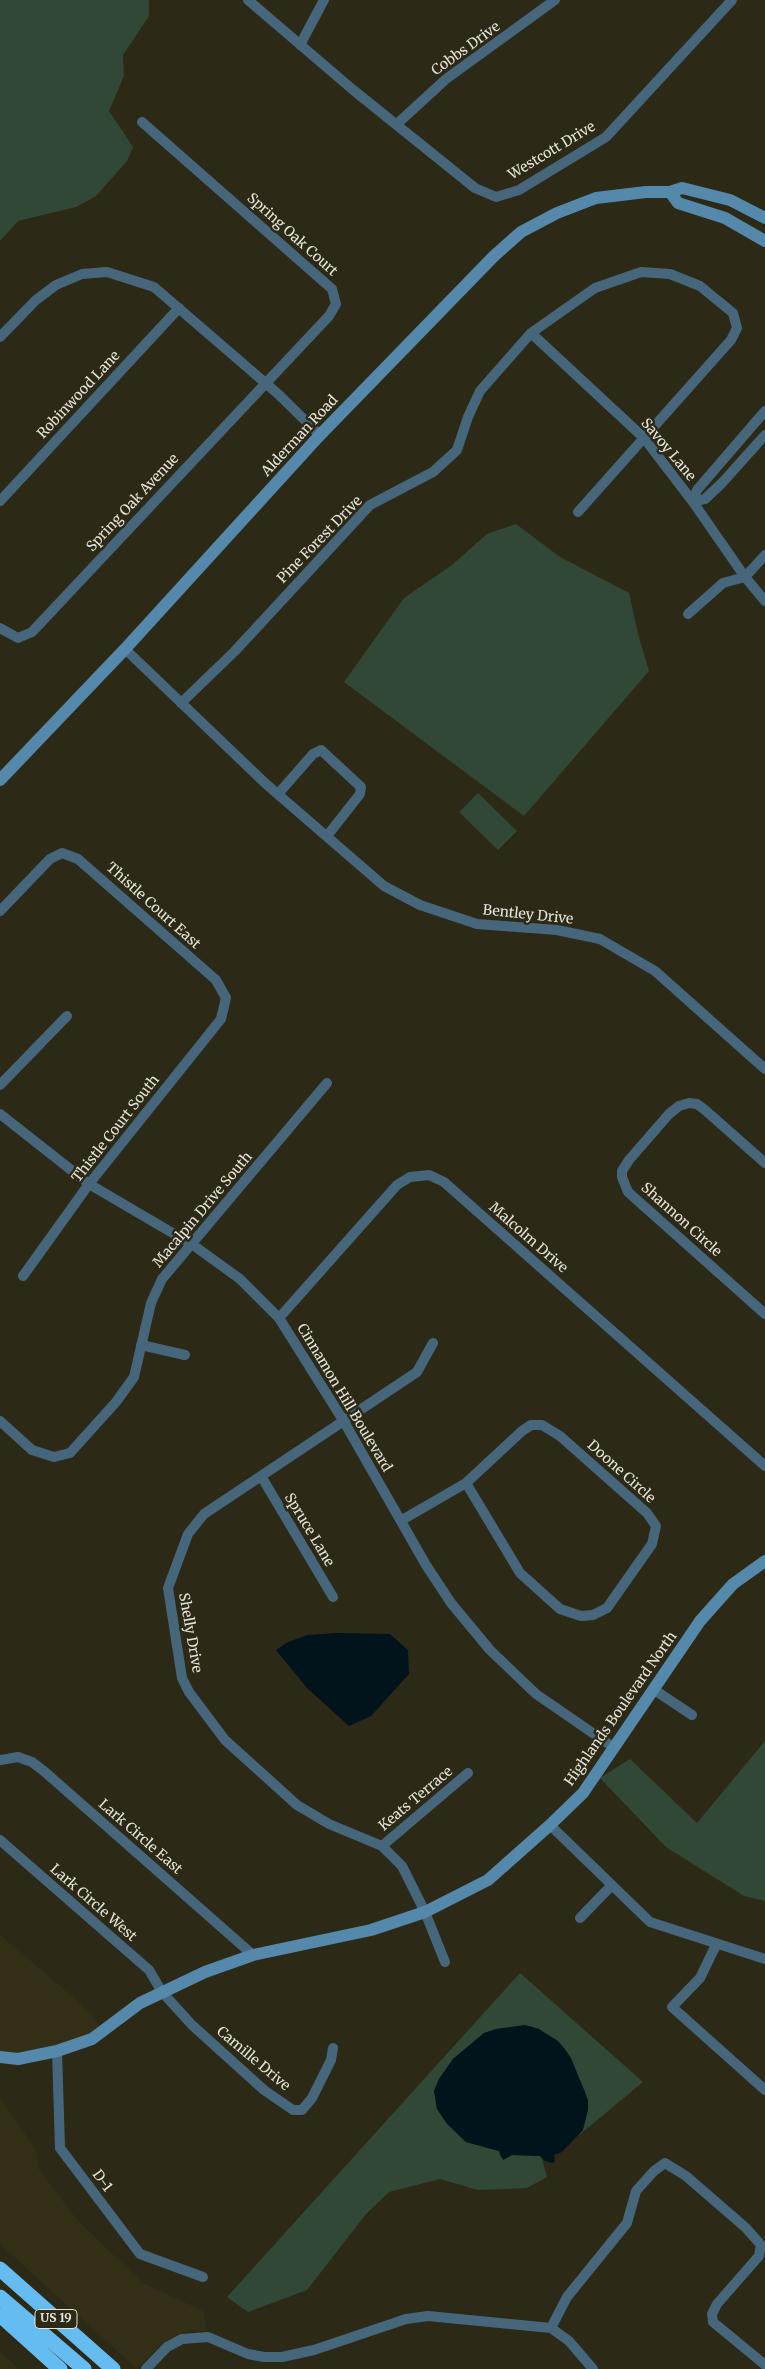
<!DOCTYPE html>
<html>
<head>
<meta charset="utf-8">
<style>
  body { margin:0 }
  canvas { display:block; background:#2c2917 }
</style>
</head>
<body>
<canvas width="765" height="2369"></canvas>
<script>
const c = document.querySelector('canvas').getContext('2d');
c.lineJoin = 'round';
function fillPath(path, color) {
  c.fillStyle = color;
  c.fill(path, 'evenodd');
}
function toPath(rows) {
  const path = new Path2D();
  for (const r of rows) {
    path.moveTo(r[0], r[1]);
    for (let i = 2; i < r.length; i += 2) path.lineTo(r[i], r[i + 1]);
  }
  return path;
}
function trace(path, color, width, dash) {
  c.strokeStyle = color;
  c.lineWidth = width;
  c.lineCap = dash ? 'butt' : 'round';
  c.setLineDash(dash || []);
  c.stroke(path);
}
function drawText(font, color, halo, rows, align = 'center') {
  c.font = font + ' Merriweather,serif';
  c.lineWidth = 5;
  c.setLineDash([]);
  c.textBaseline = 'middle';
  c.strokeStyle = halo;
  c.fillStyle = color;
  for (const [text, x, y, turn = 0] of rows) {
    c.save();
    c.translate(x, y);
    c.rotate((+turn || 0) * Math.PI / 180);
    c.textAlign = isNaN(turn) ? turn : align;
    if (halo) c.strokeText(text, 0, 0);
    c.fillText(text, 0, 0);
    c.restore();
  }
}
fillPath(toPath([
  [0,1935,74,1998,92,2015,100,2026,89,2034,56,2046,17,2053,0,2052],
  [0,2098,36,2150,39,2170,79,2222,143,2283,203,2311,207,2331,190,2330,180,2334,162,2343,137,2369,0,2244],
  [0,2352,19,2369,0,2369]
]), '#332f16');
fillPath(toPath([
  [0,0,149,0,149,16,123,55,124,76,109,111,133,147,127,161,96,196,76,207,18,221,0,241],
  [516,524,560,557,629,593,638,634,649,671,524,816,344,682,404,598,452,565,487,534],
  [478,793,517,831,498,850,459,812],
  [765,1741,765,1901,744,1896,666,1847,600,1778,630,1759,697,1823],
  [520,1973,643,2082,578,2136,583,2130,585,2091,564,2048,557,2041,531,2026,497,2029,484,2033,453,2059,439,2079,434,2091,437,2109,448,2124,466,2142,499,2151,500,2157,512,2155,541,2156,547,2177,527,2188,478,2190,440,2179,389,2192,366,2214,307,2290,248,2312,227,2297]
]), '#314837');
fillPath(toPath([
  [337,1633,390,1634,408,1650,409,1674,371,1716,349,1726,307,1688,276,1650,286,1643,307,1635],
  [525,2025,539,2029,558,2041,564,2048,571,2058,588,2100,588,2110,583,2130,562,2152,554,2155,555,2161,553,2163,545,2161,540,2156,512,2155,503,2160,499,2151,466,2142,447,2124,437,2109,434,2091,439,2079,453,2059,484,2033,496,2029]
]), '#01131b');
trace(toPath([
  [248,0,352,89,475,188,496,197,519,190,606,137,732,0],
  [300,45,324,0],
  [397,124,446,79,555,0],
  [531,333,644,438,693,502,745,577,765,601],
  [0,337,36,300,56,285,82,274,107,272,154,287,277,393,320,435],
  [765,411,697,490,693,502,705,499,722,483,765,435],
  [0,501,179,308],
  [688,614,723,583,745,577,765,555],
  [0,628,18,638,32,632,329,316,336,304,332,289,142,122],
  [125,649,266,784,384,886,420,905,477,924,557,930,600,939,655,971,765,1069],
  [181,703,234,652,370,505,433,472,457,450,468,417,480,391,531,333,595,288,641,272,670,274,700,286,733,313,737,328,731,340,578,512],
  [278,794,313,754,321,750,361,787,360,794,327,836],
  [0,911,50,859,62,853,78,859,216,980,226,998,221,1019,89,1184,23,1276],
  [0,1085,67,1016],
  [0,1114,89,1184,193,1245,240,1279,279,1318,343,1420,426,1565,451,1603,490,1650,536,1694,613,1747],
  [765,1163,705,1110,697,1104,689,1103,679,1106,669,1114,629,1160,622,1171,622,1177,628,1192,765,1314],
  [279,1318,397,1185,410,1177,429,1175,444,1182,765,1466],
  [433,1343,417,1372,204,1514,188,1534,168,1588,182,1678,189,1692,225,1740,297,1805,329,1824,382,1846,402,1866,425,1912,445,1962],
  [141,1345,185,1355],
  [0,1421,32,1450,54,1457,70,1453,116,1402,134,1377,151,1303,162,1279,327,1083],
  [531,1425,542,1425,560,1436,647,1513,656,1526,652,1544,607,1608,593,1615,581,1616,560,1609,520,1573,466,1483,522,1431,531,1425],
  [261,1476,333,1597],
  [402,1520,466,1483],
  [653,1689,692,1715],
  [0,1760,18,1757,32,1762,45,1772,253,1955],
  [550,1825,650,1922,765,1959],
  [0,1840,149,1970,162,1992,192,2025,264,2090,293,2110,302,2110,312,2098,331,2060,333,2048],
  [382,1846,468,1773],
  [580,1918,611,1886],
  [716,1945,700,1978,672,2007,765,2090],
  [57,2051,60,2148,140,2254,203,2277],
  [551,2328,567,2297,627,2223,636,2191,654,2171,665,2163,686,2176,746,2228,761,2245,759,2256,717,2304,712,2314,713,2322,765,2365],
  [146,2369,167,2347,182,2339,208,2337,248,2354,264,2357,282,2357,314,2350,406,2319,428,2316,551,2328,569,2341,593,2369]
]), '#46667c', 10);
trace(toPath([
  [670,192,678,203,725,218,765,241],
  [0,780,125,649,320,435,494,256,521,232,557,213,596,198,646,192,670,192,682,188,730,200,765,218],
  [0,2057,18,2059,57,2051,92,2039,140,2003,205,1972,253,1955,371,1930,425,1912,488,1880,550,1825,583,1793,700,1621,733,1584,765,1561]
]), '#5489ab', 12);
trace(toPath([
  [0,2269,113,2369],
  [0,2297,84,2369],
  [0,2315,60,2369]
]), '#65bcf1', 15);
for (const [x, y, w] of [
  [56,2319,42]
]) {
  const box = new Path2D();
  box.roundRect(x - w / 2, y - 9.5, w, 19, 4);
  c.fillStyle = '#2c2917';
  c.fill(box);
  trace(box, '#e6e4d9', 1);
}
drawText('bold 12px', '#e6e4d9', null, [
  ["US 19",56,2319]
]);
drawText('14px', '#e6e4d9', '#2c2917', [
  ["Cobbs Drive",466,49,-36],
  ["Westcott Drive",552,151,-31],
  ["Spring Oak Court",292,235,42],
  ["Robinwood Lane",79,395,-47],
  ["Alderman Road",300,436,-47],
  ["Savoy Lane",668,450,50],
  ["Spring Oak Avenue",133,503,-47],
  ["Pine Forest Drive",320,540,-46],
  ["Thistle Court East",153,906,42],
  ["Bentley Drive",528,915,6],
  ["Thistle Court South",116,1129,-52],
  ["Macalpin Drive South",203,1210,-50],
  ["Shannon Circle",681,1220,42],
  ["Malcolm Drive",528,1238,41],
  ["Cinnamon Hill Boulevard",344,1398,59],
  ["Doone Circle",621,1472,42],
  ["Spruce Lane",309,1530,59],
  ["Shelly Drive",190,1633,80],
  ["Highlands Boulevard North",621,1709,-55],
  ["Keats Terrace",416,1799,-40],
  ["Lark Circle East",140,1837,41],
  ["Lark Circle West",93,1903,41],
  ["Camille Drive",253,2059,40],
  ["D-1",102,2181,53]
]);
</script>
</body>
</html>
